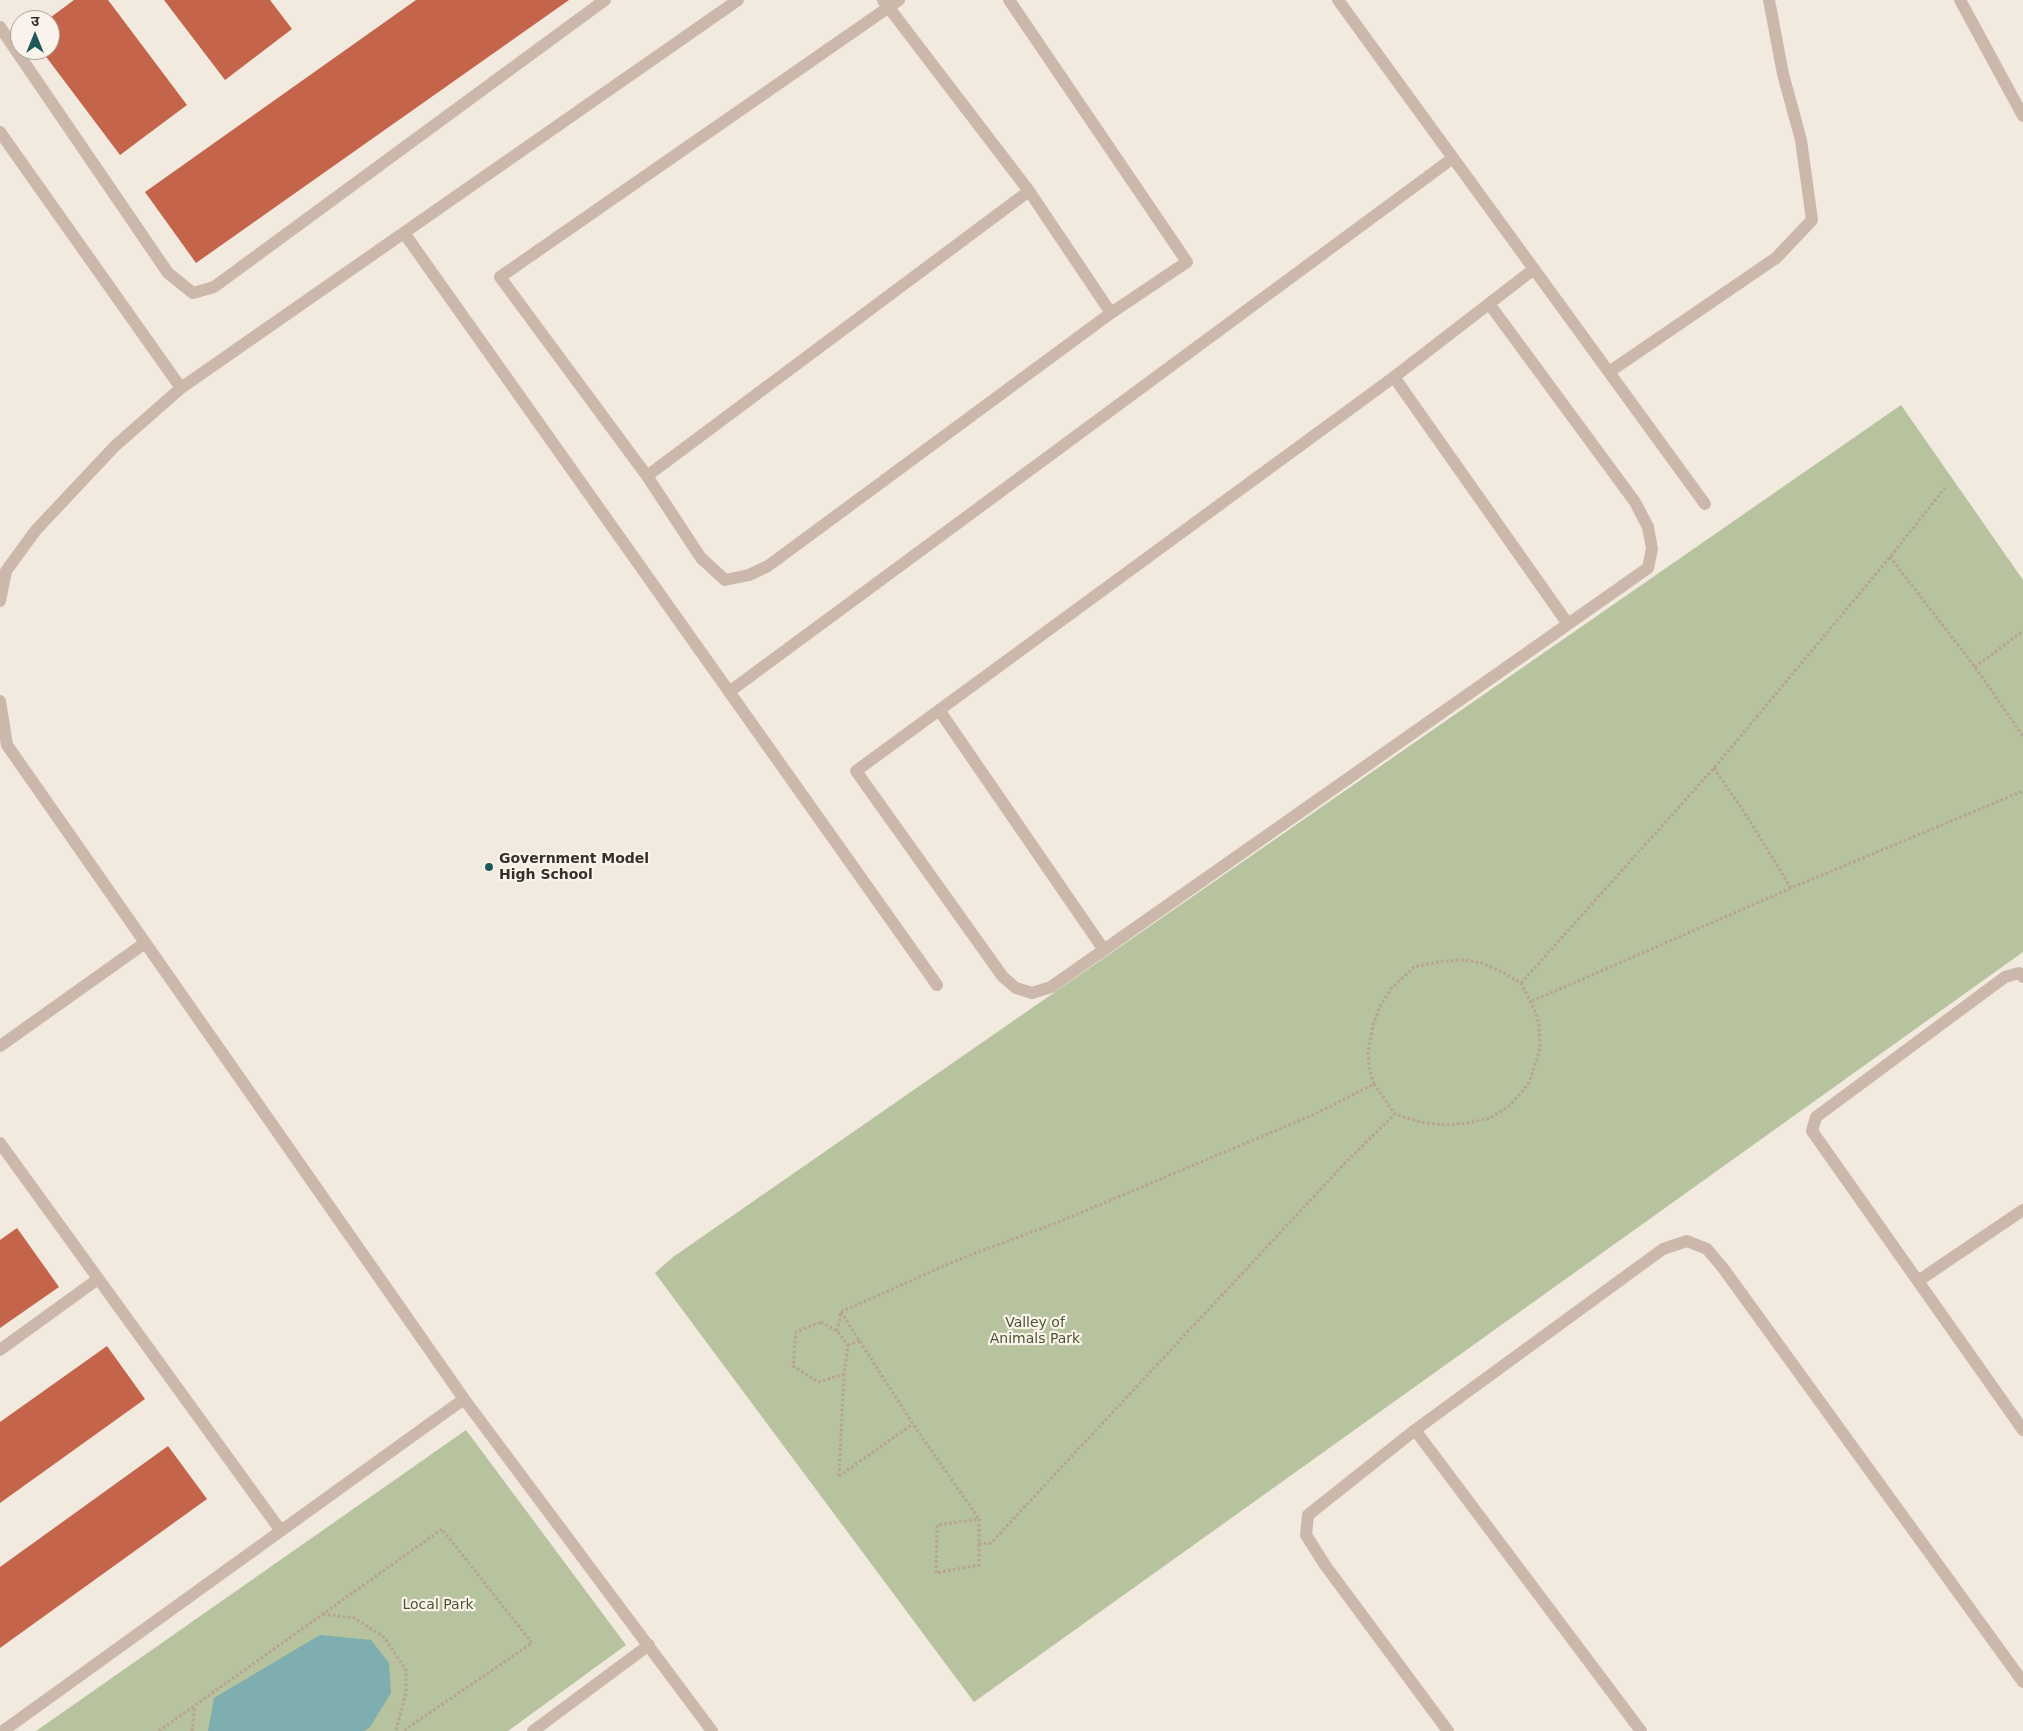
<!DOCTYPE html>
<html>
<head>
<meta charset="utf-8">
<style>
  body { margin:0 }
  #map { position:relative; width:2023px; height:1731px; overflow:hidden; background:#f2e9df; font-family:"DejaVu Sans","Noto Sans Devanagari",sans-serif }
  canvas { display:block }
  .north { position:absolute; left:10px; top:10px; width:50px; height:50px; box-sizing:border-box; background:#faf3eb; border:1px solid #aca49e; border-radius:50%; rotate:0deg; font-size:14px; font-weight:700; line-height:20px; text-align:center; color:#382e2a }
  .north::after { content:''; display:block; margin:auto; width:18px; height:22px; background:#20575a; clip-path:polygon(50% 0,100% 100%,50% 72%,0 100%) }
</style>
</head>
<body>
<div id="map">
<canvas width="2023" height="1731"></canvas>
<div class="north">उ</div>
</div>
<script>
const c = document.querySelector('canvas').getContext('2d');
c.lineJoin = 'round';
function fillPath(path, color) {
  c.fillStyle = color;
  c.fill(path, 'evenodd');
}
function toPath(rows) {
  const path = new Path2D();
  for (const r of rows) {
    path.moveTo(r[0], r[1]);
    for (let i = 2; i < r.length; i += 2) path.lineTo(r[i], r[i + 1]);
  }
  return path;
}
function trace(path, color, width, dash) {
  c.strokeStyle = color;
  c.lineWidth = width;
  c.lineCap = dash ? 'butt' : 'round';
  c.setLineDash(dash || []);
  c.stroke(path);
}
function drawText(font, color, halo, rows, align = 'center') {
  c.font = font + ' "DejaVu Sans",sans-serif';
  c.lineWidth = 4.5;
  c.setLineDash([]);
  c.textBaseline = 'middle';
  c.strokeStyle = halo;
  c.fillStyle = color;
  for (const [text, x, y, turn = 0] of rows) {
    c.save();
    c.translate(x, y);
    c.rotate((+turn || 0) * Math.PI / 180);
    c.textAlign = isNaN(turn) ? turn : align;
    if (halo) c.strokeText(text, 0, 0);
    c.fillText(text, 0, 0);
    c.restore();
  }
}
fillPath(toPath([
  [1901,405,2023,580,2023,952,974,1702,655,1273,673,1257],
  [466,1430,626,1645,508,1731,36,1731]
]), '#b7c29e');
fillPath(toPath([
  [320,1635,371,1640,389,1663,391,1693,370,1727,365,1731,208,1731,214,1698]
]), '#7eaeaf');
fillPath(toPath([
  [74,0,108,0,187,105,120,155,41,50,50,50,50,20,47,20],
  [164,0,270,0,292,29,225,80],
  [416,0,569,0,196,263,145,192],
  [17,1228,59,1287,0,1328,0,1240],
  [107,1346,145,1399,0,1503,0,1422],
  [168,1446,207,1499,0,1648,0,1567]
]), '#c4654b');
trace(toPath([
  [1890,557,1975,667,2023,736],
  [1975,667,2023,631],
  [1714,768,1748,818,1791,888],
  [1521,983,1714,768,1890,557,1945,488],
  [1532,1001,1791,888,2023,791],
  [1374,1084,1395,1114],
  [841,1312,955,1261,1061,1221,1315,1114,1374,1084,1370,1071,1368,1054,1373,1025,1380,1006,1391,989,1414,967,1444,961,1463,960,1482,963,1504,973,1521,983,1536,1013,1539,1025,1540,1049,1529,1083,1521,1093,1509,1106,1490,1118,1467,1123,1445,1125,1420,1122,1395,1114,1346,1162,991,1543,979,1544],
  [841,1312,913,1424,979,1519],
  [821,1322,837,1331,848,1345,844,1374,818,1382,793,1366,796,1332,821,1322],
  [837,1331,841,1312],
  [848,1345,860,1341],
  [839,1476,844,1374],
  [839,1476,913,1424],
  [979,1519,979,1565,936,1573,937,1525,979,1519],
  [323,1614,354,1618,384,1637,406,1670,406,1692,396,1731],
  [159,1731,442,1529,532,1643,403,1731],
  [192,1731,195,1706]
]), '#b7a295', 3, [2.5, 2.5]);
trace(toPath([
  [883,0,1029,191,1111,313],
  [899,0,500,277,647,476,1029,191],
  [1338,0,1705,504],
  [1960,0,2023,116],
  [0,27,168,273,193,293,214,287,605,0],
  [0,132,181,388],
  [404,233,937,985],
  [1490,305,1635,502,1648,527,1652,549,1648,568,1051,987,1032,993,1016,988,1003,977,856,771,1394,377,1534,269],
  [1609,372,1776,258,1812,220,1801,140,1783,74,1769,0],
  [1394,377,1568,624],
  [647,476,701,558,725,580,749,575,768,566,1111,313,1187,262,1009,0],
  [0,601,6,571,36,530,115,446,181,388,738,0],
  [729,692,1453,158],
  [0,701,7,745,464,1399,712,1731],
  [939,710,1104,950],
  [2023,977,2019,973,2005,977,1816,1117,1812,1131,2023,1430],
  [0,1046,145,943],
  [0,1143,281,1531],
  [1918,1281,2023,1210],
  [0,1350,98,1279],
  [1415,1430,1641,1731],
  [3,1731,464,1399],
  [533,1731,649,1645],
  [1448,1731,1325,1565,1306,1535,1308,1515,1415,1430,1663,1249,1687,1241,1707,1249,1723,1268,2023,1682]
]), '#cbb8aa', 12);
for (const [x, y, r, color] of [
  [489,867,5,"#20575a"]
]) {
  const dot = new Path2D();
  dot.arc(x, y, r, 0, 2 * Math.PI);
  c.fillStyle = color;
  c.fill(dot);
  trace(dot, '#faf3eb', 2);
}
drawText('bold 14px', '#382e2a', '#faf3eb', [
  ["Government Model",499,859],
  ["High School",499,875]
], 'left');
drawText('14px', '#49562e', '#faf3eb', [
  ["Valley of",1035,1323],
  ["Animals Park",1035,1339],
  ["Local Park",438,1605]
]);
</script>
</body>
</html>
